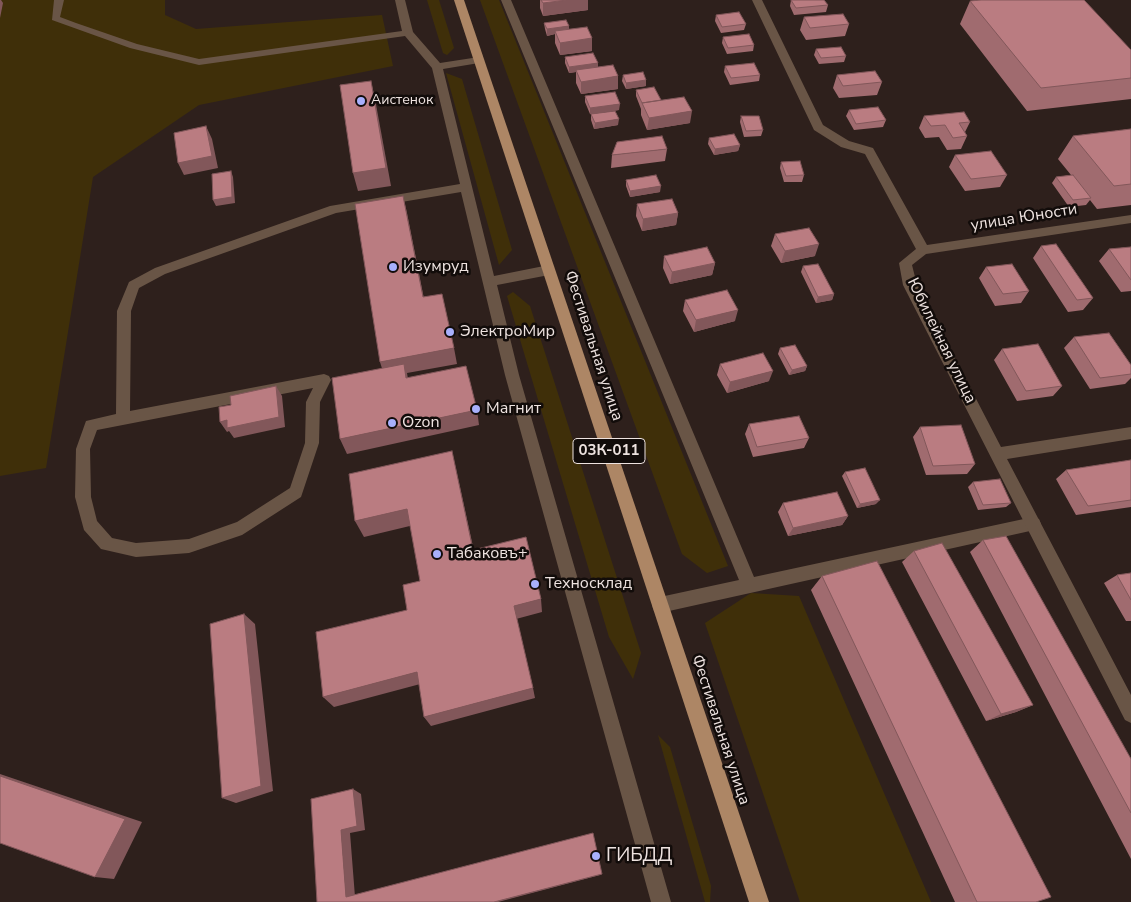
<!DOCTYPE html>
<html>
<head>
<meta charset="utf-8">
<style>
  body { margin:0 }
  canvas { display:block; background:#2e201c }
</style>
</head>
<body>
<canvas width="1131" height="902"></canvas>
<script>
const c = document.querySelector('canvas').getContext('2d');
c.lineJoin = 'round';
function fillPath(path, color) {
  c.fillStyle = color;
  c.fill(path, 'evenodd');
}
function toPath(rows) {
  const path = new Path2D();
  for (const r of rows) {
    path.moveTo(r[0], r[1]);
    for (let i = 2; i < r.length; i += 2) path.lineTo(r[i], r[i + 1]);
  }
  return path;
}
function trace(path, color, width, dash) {
  c.strokeStyle = color;
  c.lineWidth = width;
  c.lineCap = dash ? 'butt' : 'round';
  c.setLineDash(dash || []);
  c.stroke(path);
}
function drawText(font, color, halo, rows, align = 'center') {
  c.font = font + ' "Nunito Sans",sans-serif';
  c.lineWidth = 5;
  c.setLineDash([]);
  c.textBaseline = 'middle';
  c.strokeStyle = halo;
  c.fillStyle = color;
  for (const [text, x, y, turn = 0] of rows) {
    c.save();
    c.translate(x, y);
    c.rotate((+turn || 0) * Math.PI / 180);
    c.textAlign = isNaN(turn) ? turn : align;
    if (halo) c.strokeText(text, 0, 0);
    c.fillText(text, 0, 0);
    c.restore();
  }
}
fillPath(toPath([
  [0,0,165,0,165,15,196,29,382,15,393,66,199,105,93,177,46,468,0,476],
  [427,0,439,0,454,48,447,55,443,53],
  [480,0,499,0,728,566,707,573,682,554],
  [446,73,462,79,512,250,499,265],
  [513,292,530,306,641,653,633,679,609,637,507,296],
  [751,593,799,596,931,902,800,902,705,623],
  [658,735,670,747,711,886,710,902,705,902]
]), '#3f2f09');
fillPath(toPath([
  [54,0,64,0,60,17,76,23,137,44,199,59,402,31,395,0,405,0,413,32,440,63,479,57,484,60,479,63,443,69,494,276,549,265,555,270,549,275,497,285,519,375,671,902,651,902,505,375,461,192,336,213,165,274,139,288,131,311,130,411,324,374,329,376,331,380,320,402,319,443,301,497,242,535,189,553,136,557,101,549,84,530,75,497,76,449,86,421,116,414,117,311,129,282,155,268,330,206,460,184,432,68,405,36,199,65,130,48,52,20,54,0],
  [313,388,306,402,305,443,290,488,237,522,189,539,136,543,112,538,97,521,91,497,90,449,97,430,313,388],
  [501,0,511,0,754,577,1033,517,1039,519,1041,524,1039,529,660,613,654,611,652,605,654,599,660,597,739,580,501,0]
]), '#695546');
fillPath(toPath([
  [752,0,762,0,823,125,849,141,873,148,927,245,1131,215,1131,223,926,254,912,265,917,285,1001,447,1131,427,1131,439,1007,459,1131,695,1131,723,1125,720,903,285,899,263,916,249,865,154,841,147,814,130,752,0]
]), '#695546');
fillPath(toPath([
  [454,0,464,0,769,902,749,902,454,0]
]), '#ad8665');
fillPath(toPath([
  [540,0,588,0,588,10,543,16,540,8],
  [791,0,828,5,826,12,794,15,790,6],
  [970,1,1131,50,1131,99,1027,111,960,24],
  [716,15,746,24,744,30,721,33,715,21],
  [804,17,849,24,845,36,806,40,800,30],
  [544,23,569,29,592,38,592,51,560,55,555,43,555,34,547,36,545,29],
  [723,37,754,45,753,51,727,54,722,43],
  [816,49,846,56,844,62,819,64,814,55],
  [565,57,598,67,618,89,581,94,576,83,576,72,569,73,565,63],
  [725,66,760,75,759,81,730,85,724,72],
  [623,75,646,80,646,86,626,89,622,81],
  [837,75,882,82,877,95,839,98,833,88],
  [636,90,661,100,690,123,647,130,641,115,641,109,636,96],
  [585,96,619,110,590,114,585,102],
  [849,110,886,120,883,127,854,130,846,116],
  [591,114,618,125,594,129,591,120],
  [741,116,763,130,761,136,744,137,740,122],
  [924,116,970,122,965,132,967,136,961,149,947,150,939,137,925,138,919,128],
  [1131,129,1131,205,1097,209,1090,200,1086,205,1069,207,1052,183,1056,177,1071,175,1058,159,1073,136],
  [709,138,740,145,738,151,714,155,708,144],
  [667,149,665,161,611,168,612,155],
  [955,155,1007,175,1000,187,965,191,949,167],
  [781,162,804,175,802,182,784,182,780,168],
  [626,180,660,192,630,197,626,186],
  [637,204,678,213,676,225,642,231,636,216],
  [775,234,815,256,781,263,771,246],
  [1041,246,1093,298,1083,310,1068,312,1033,258],
  [1131,247,1131,291,1121,292,1099,261,1109,249],
  [664,256,715,263,712,275,670,284,663,268],
  [803,266,834,294,832,300,816,303,801,272],
  [986,267,1029,291,1021,303,995,306,979,278],
  [685,300,735,321,694,332,683,311],
  [1074,337,1131,365,1131,378,1125,384,1090,389,1064,348],
  [780,348,807,366,805,371,789,375,778,354],
  [1002,349,1062,386,1053,396,1017,401,994,360],
  [720,364,769,381,727,393,717,375],
  [749,424,809,438,804,448,753,457,745,434],
  [920,427,975,464,967,474,926,475,913,437],
  [1131,460,1131,507,1076,515,1056,479,1066,470],
  [845,472,876,504,857,508,842,476],
  [973,482,1011,503,1006,507,978,510,968,487],
  [783,503,848,516,842,525,788,536,778,512],
  [983,540,1131,759,1131,859,970,552],
  [914,551,1033,705,1016,712,986,721,902,562],
  [1131,573,1131,621,1126,621,1104,583,1117,575],
  [822,576,1036,902,955,902,811,590]
]), '#a06b6f');
fillPath(toPath([
  [0,0,1,0,3,3,0,18],
  [567,0,588,0,588,10,543,16,543,3],
  [569,26,569,33,555,31,555,34,547,36,547,29],
  [592,38,592,51,560,55,560,43],
  [598,63,598,69,576,70,576,72,569,73,569,67],
  [618,76,618,89,581,94,581,82],
  [646,80,646,86,626,89,626,83],
  [371,81,375,99,391,186,358,191,353,173],
  [620,104,619,110,590,114,590,108],
  [692,111,690,123,647,130,649,118],
  [619,119,618,125,594,129,595,123],
  [206,126,212,139,218,168,184,175,178,163],
  [740,145,738,151,714,155,715,149],
  [231,171,233,177,235,203,216,206,213,200],
  [661,186,660,192,630,197,630,191],
  [403,196,407,213,427,314,423,297],
  [678,213,676,225,642,231,643,219],
  [819,244,815,256,781,263,785,251],
  [715,263,712,275,670,284,672,272],
  [834,294,832,300,816,303,818,297],
  [738,310,735,321,694,332,696,320],
  [454,348,457,364,407,373,408,379,385,378,380,362],
  [807,366,805,371,789,375,792,370],
  [773,371,769,381,727,393,730,382],
  [276,386,282,396,285,427,234,438,229,431,227,432,220,422,227,420],
  [477,410,479,425,347,454,340,439],
  [452,451,456,469,477,565,473,550],
  [880,500,876,504,857,508,860,504],
  [407,509,414,525,364,537,355,521],
  [848,516,842,525,788,536,793,528],
  [541,599,542,612,516,619,514,606],
  [244,614,255,624,273,791,236,803,222,798],
  [417,672,424,683,334,707,323,697],
  [533,688,535,698,431,726,424,717],
  [1033,705,1016,712,986,721,1001,714],
  [0,774,142,822,114,879,95,877,0,776],
  [353,789,361,794,365,830,350,833,355,897,346,897,341,830],
  [602,874,600,875,498,902,494,902]
]), '#82575a');
const building = toPath([
  [541,0,567,0,543,3,541,0],
  [791,0,824,0,828,5,796,8,791,0],
  [980,0,1084,0,1131,50,1131,78,1041,88,970,1,980,0],
  [739,12,746,24,722,27,716,15,739,12],
  [843,14,849,24,810,28,804,17,843,14],
  [566,20,569,26,547,29,544,23,566,20],
  [587,27,592,38,560,43,555,31,587,27],
  [749,34,754,45,728,48,723,37,749,34],
  [841,47,846,56,821,58,816,49,841,47],
  [593,53,598,63,569,67,565,57,593,53],
  [754,63,760,75,731,78,725,66,754,63],
  [613,65,618,76,581,82,576,70,613,65],
  [875,71,882,82,843,86,837,75,875,71],
  [643,72,646,80,626,83,623,75,643,72],
  [371,81,386,168,353,173,340,85,371,81],
  [654,87,661,100,642,103,636,90,654,87],
  [615,92,620,104,590,108,585,96,615,92],
  [684,97,692,111,649,118,642,103,684,97],
  [878,107,886,120,856,124,849,110,878,107],
  [615,111,619,119,595,123,591,114,615,111],
  [964,112,970,122,959,123,967,136,953,138,945,125,931,126,924,116,964,112],
  [741,116,759,116,763,130,746,131,741,116],
  [206,126,212,156,178,163,174,133,206,126],
  [1131,129,1131,184,1114,186,1073,136,1131,129],
  [734,134,740,145,715,149,709,138,734,134],
  [662,136,667,149,612,155,617,142,662,136],
  [991,151,1007,175,971,179,955,155,991,151],
  [800,161,804,175,786,176,781,162,800,161],
  [231,171,232,197,213,200,212,174,231,171],
  [656,175,661,186,630,191,626,180,656,175],
  [1073,175,1091,198,1073,200,1056,177,1073,175],
  [403,196,423,297,442,294,454,348,380,362,355,204,403,196],
  [672,199,678,213,643,219,637,204,672,199],
  [809,228,819,244,785,251,775,234,809,228],
  [1056,244,1093,298,1077,300,1041,246,1056,244],
  [707,247,715,263,672,272,664,256,707,247],
  [1131,247,1131,280,1109,249,1131,247],
  [818,264,834,294,818,297,803,266,818,264],
  [1012,264,1029,291,1003,294,986,267,1012,264],
  [727,290,738,310,696,320,685,300,727,290],
  [1109,333,1131,365,1131,374,1100,378,1074,337,1109,333],
  [1038,344,1062,386,1026,391,1002,349,1038,344],
  [795,345,807,366,792,370,780,348,795,345],
  [763,353,773,371,730,382,720,364,763,353],
  [404,364,406,378,466,366,477,410,340,439,332,378,404,364],
  [276,386,279,417,227,428,227,420,220,422,219,407,231,405,230,396,276,386],
  [799,416,809,438,757,447,749,424,799,416],
  [961,425,975,464,933,466,920,427,961,425],
  [452,451,473,550,526,537,541,599,514,606,533,688,424,717,417,672,323,697,316,632,407,610,403,585,420,581,407,509,355,521,349,474,452,451],
  [1131,460,1131,500,1088,506,1066,470,1131,460],
  [865,468,880,500,860,504,845,472,865,468],
  [1000,479,1011,503,983,505,973,482,1000,479],
  [837,492,848,516,793,528,783,503,837,492],
  [1006,536,1131,759,1131,813,983,540,1006,536],
  [942,543,1033,705,1001,714,914,551,942,543],
  [877,561,1051,897,1036,902,977,902,822,576,877,561],
  [1131,573,1131,600,1117,575,1131,573],
  [244,614,261,786,222,798,210,624,244,614],
  [0,776,125,819,95,877,0,843,0,776],
  [353,789,357,826,341,830,346,897,593,833,602,874,494,902,317,902,311,799,353,789]
]);
fillPath(building, '#ba7c81');
trace(building, '#82575a', 1);
for (const [x, y, r, color] of [
  [361,101,5,"#a8b0fc"],
  [393,267,5,"#a8b0fc"],
  [450,332,5,"#a8b0fc"],
  [476,409,5,"#a8b0fc"],
  [392,423,5,"#a8b0fc"],
  [437,554,5,"#a8b0fc"],
  [535,584,5,"#a8b0fc"],
  [596,856,5,"#a8b0fc"]
]) {
  const dot = new Path2D();
  dot.arc(x, y, r, 0, 2 * Math.PI);
  c.fillStyle = color;
  c.fill(dot);
  trace(dot, '#120c0a', 2);
}
drawText('14px', '#eee3e0', '#120c0a', [
  ["Аистенок",371,101]
], 'left');
for (const [x, y, w] of [
  [609,451,72]
]) {
  const box = new Path2D();
  box.roundRect(x - w / 2, y - 12.5, w, 25, 4);
  c.fillStyle = '#120c0a';
  c.fill(box);
  trace(box, '#eee3e0', 1);
}
drawText('bold 15px', '#eee3e0', null, [
  ["03К-011",609,451]
]);
drawText('16px', '#eee3e0', '#120c0a', [
  ["улица Юности",1024,218,-9],
  ["Юбилейная улица",941,341,64],
  ["Фестивальная улица",593,346,72],
  ["Фестивальная улица",720,730,72]
]);
drawText('16px', '#eee3e0', '#120c0a', [
  ["Изумруд",403,267],
  ["ЭлектроМир",460,332],
  ["Магнит",486,409],
  ["Ozon",402,423],
  ["Табаковъ+",447,554],
  ["Техносклад",545,584]
], 'left');
drawText('19px', '#eee3e0', '#120c0a', [
  ["ГИБДД",606,856]
], 'left');
</script>
</body>
</html>
